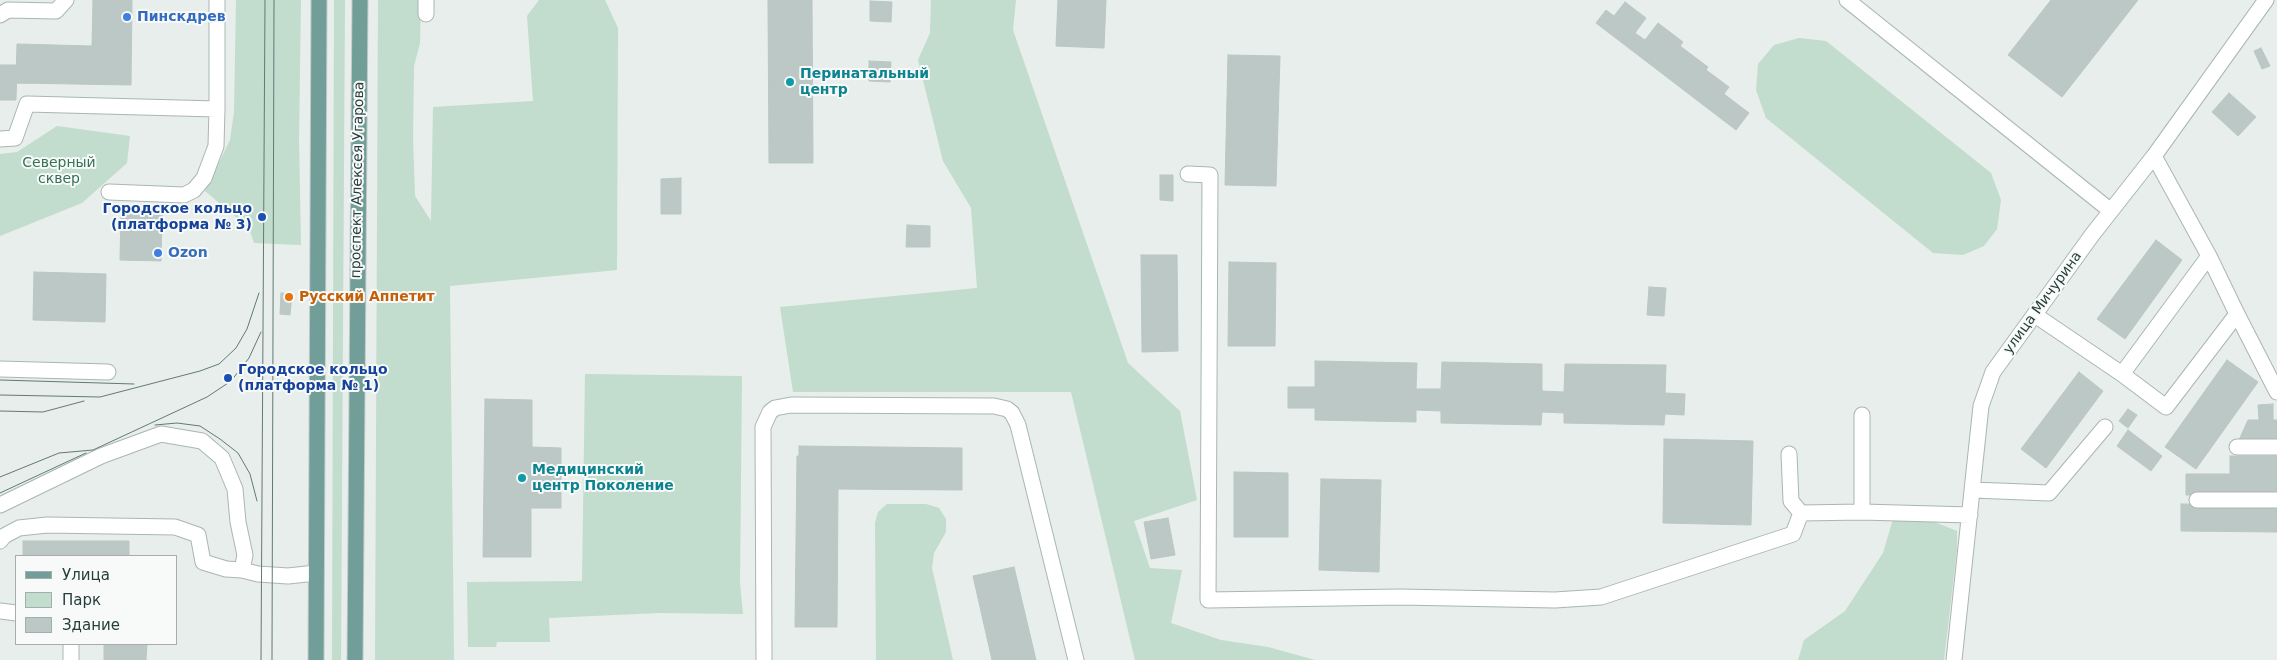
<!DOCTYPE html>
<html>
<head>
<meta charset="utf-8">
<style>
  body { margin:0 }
  #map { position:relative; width:2277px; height:660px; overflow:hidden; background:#e7eeeb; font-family:"DejaVu Sans",sans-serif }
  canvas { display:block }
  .legend { position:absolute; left:15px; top:555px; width:162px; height:90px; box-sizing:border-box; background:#f7faf9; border:1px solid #a4afad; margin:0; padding:6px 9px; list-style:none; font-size:15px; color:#273e3b }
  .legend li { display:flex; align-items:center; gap:10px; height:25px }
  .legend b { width:25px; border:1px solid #a4afad }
</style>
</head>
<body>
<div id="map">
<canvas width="2277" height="660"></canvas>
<ul class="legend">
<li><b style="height:6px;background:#719e98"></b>Улица</li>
<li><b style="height:14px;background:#c2dccd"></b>Парк</li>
<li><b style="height:14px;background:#bcc8c5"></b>Здание</li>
</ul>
</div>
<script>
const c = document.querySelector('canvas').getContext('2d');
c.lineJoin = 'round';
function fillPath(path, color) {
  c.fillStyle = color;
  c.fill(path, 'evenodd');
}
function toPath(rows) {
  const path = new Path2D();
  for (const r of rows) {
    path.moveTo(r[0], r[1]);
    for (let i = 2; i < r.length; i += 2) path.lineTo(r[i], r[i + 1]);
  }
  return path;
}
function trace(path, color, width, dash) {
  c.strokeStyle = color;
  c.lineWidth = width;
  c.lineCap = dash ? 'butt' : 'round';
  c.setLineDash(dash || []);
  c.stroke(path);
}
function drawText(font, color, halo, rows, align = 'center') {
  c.font = font + ' "DejaVu Sans",sans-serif';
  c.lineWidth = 4;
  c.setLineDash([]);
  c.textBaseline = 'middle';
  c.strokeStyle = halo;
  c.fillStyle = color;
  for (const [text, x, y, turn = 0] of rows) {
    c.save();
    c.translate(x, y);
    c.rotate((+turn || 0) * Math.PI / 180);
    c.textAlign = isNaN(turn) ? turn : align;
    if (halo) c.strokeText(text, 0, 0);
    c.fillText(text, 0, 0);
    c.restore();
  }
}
fillPath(toPath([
  [236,0,301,0,299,139,301,245,254,243,249,228,205,191,230,140,234,112],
  [334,0,345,0,341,660,332,660],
  [378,0,421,0,420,43,414,66,413,138,415,196,431,221,433,107,533,101,527,16,539,0,605,0,618,28,617,270,450,286,454,660,375,660],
  [931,0,1016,0,1013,30,1128,363,1180,411,1197,500,1134,521,1150,568,1182,570,1171,623,1221,640,1268,647,1315,660,1135,660,1071,392,793,392,780,307,977,288,971,208,943,161,918,60,930,33],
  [1799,38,1826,41,1991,173,2001,200,1997,229,1984,246,1963,255,1933,253,1766,118,1756,90,1758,64,1774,45],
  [57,126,130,136,127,163,82,203,0,236,0,154,17,152],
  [585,374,742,376,740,583,743,614,659,613,549,618,550,642,497,642,496,647,468,647,467,582,582,581],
  [887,504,926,504,939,508,946,519,946,532,934,553,932,568,953,660,876,660,875,523,878,512],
  [1893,519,1932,521,1957,531,1957,549,1944,660,1798,660,1804,640,1845,611,1883,553]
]), '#c2dccd');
const building = toPath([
  [93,0,132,0,131,85,16,83,17,44,92,46,93,0],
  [768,0,812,0,813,163,769,163,768,0],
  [1058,0,1106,0,1104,48,1056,46,1058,0],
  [2051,0,2138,0,2062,97,2008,55,2051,0],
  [870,1,892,2,891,22,870,21,870,1],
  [1625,2,1646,18,1635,33,1645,40,1658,23,1683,42,1680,46,1708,67,1706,70,1729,87,1724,94,1749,113,1736,130,1596,23,1606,10,1614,16,1625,2],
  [2261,48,2270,66,2262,69,2254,51,2261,48],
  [1228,55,1280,56,1276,186,1225,185,1228,55],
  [869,61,891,62,890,82,869,81,869,61],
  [0,65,17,65,16,100,0,100,0,65],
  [2229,93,2256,117,2238,136,2212,112,2229,93],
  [1160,175,1173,175,1173,201,1160,200,1160,175],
  [681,178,681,214,661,214,661,179,681,178],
  [121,214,162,215,161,261,120,260,121,214],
  [907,225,930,226,930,247,906,247,907,225],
  [2156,240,2182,260,2125,339,2097,319,2156,240],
  [1141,255,1177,255,1178,351,1142,352,1141,255],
  [1229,262,1276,263,1275,346,1228,346,1229,262],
  [34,272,106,274,105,322,33,320,34,272],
  [1649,287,1666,288,1664,316,1647,315,1649,287],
  [281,293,292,294,290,315,280,314,281,293],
  [2227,360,2258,382,2196,469,2165,447,2227,360],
  [1315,361,1417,363,1416,389,1441,389,1442,362,1542,364,1542,391,1564,392,1565,364,1666,365,1665,393,1685,394,1684,415,1665,414,1664,425,1564,423,1564,413,1542,412,1541,425,1441,423,1441,411,1416,410,1416,422,1315,420,1315,408,1288,408,1288,387,1315,387,1315,361],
  [2079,372,2103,391,2046,468,2021,449,2079,372],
  [485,399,532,400,532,447,561,448,561,508,531,508,531,557,483,557,485,399],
  [2273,404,2273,420,2277,420,2277,440,2239,440,2248,420,2259,420,2258,405,2273,404],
  [2128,409,2137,415,2128,428,2119,421,2128,409],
  [2128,430,2162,456,2151,471,2117,446,2128,430],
  [1664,439,1753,441,1751,525,1663,523,1664,439],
  [799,446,962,448,962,490,838,489,837,627,795,627,797,456,799,456,799,446],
  [2230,456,2277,456,2277,495,2186,495,2186,474,2230,474,2230,456],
  [1234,472,1288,473,1288,537,1234,537,1234,472],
  [1321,479,1381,480,1379,572,1319,570,1321,479],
  [2181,504,2277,505,2277,532,2181,531,2181,504],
  [1168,518,1175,555,1151,559,1144,522,1168,518],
  [23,541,129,541,129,556,23,556,23,541],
  [1014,567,1036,660,992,660,973,576,1014,567],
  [104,644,147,644,146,660,104,660,104,644]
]);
fillPath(building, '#bcc8c5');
trace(building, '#bac7c3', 1);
const minor = toPath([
  [1847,0,2111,211],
  [426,14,426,0],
  [0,15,8,10,56,11,66,0],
  [0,139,15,138,27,104,217,109,217,0],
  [2154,156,2209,256,2237,314,2277,392],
  [1188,174,1210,175,1208,600,1400,597,1555,600,1601,597,1793,534,1801,513],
  [109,192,184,195,194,190,204,178,216,146,217,109],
  [2035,315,2122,374,2166,407,2237,314],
  [0,369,108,372],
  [2122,374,2209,256],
  [2237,447,2277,447],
  [1789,454,1791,501,1801,513,1862,512,1970,515],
  [1973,490,2049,493,2105,427],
  [2197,500,2277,500],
  [0,505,101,456,161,434,202,441,222,458,235,489,238,522,245,555,242,570,258,574,288,576,316,573],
  [1862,512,1862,415],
  [0,541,4,536,19,528,47,525,175,527,198,535,203,562,226,569,242,570],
  [0,611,16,613],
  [71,660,71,644],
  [764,660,763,427,770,412,775,408,791,405,994,406,1007,409,1012,413,1018,425,1076,660],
  [1954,660,1981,406,1993,372,2092,235,2154,156,2266,0]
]);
const major = toPath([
  [316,660,319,0],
  [355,660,360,0]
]);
trace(minor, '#aab6b3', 17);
trace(major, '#c3c9c8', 17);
trace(minor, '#fff', 15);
trace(major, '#719e98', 15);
trace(toPath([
  [0,380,134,384],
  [0,395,100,397,200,371,219,364,236,348,247,329,259,293],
  [0,411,43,412,84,401],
  [155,425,177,423,200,426,220,439,238,453,250,474,257,501],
  [0,477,59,453,93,450,207,397,231,381,249,358,261,332],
  [0,493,86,453],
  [261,660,265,0],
  [272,660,274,0]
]), '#627976', 1);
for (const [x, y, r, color] of [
  [127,17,5,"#3f7fe0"],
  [790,82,5,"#0f9aa8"],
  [262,217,5,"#1a4fb4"],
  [158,253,5,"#3f7fe0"],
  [289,297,5,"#e8710a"],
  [228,378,5,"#1a4fb4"],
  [522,478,5,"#0f9aa8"]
]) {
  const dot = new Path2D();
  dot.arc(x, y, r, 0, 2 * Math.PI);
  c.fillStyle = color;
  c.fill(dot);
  trace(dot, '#f7faf9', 2);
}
drawText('bold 14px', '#366cbe', '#f7faf9', [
  ["Пинскдрев",137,17],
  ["Ozon",168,253]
], 'left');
drawText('bold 14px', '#0d838f', '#f7faf9', [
  ["Перинатальный",800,74],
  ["центр",800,90],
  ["Медицинский",532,470],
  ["центр Поколение",532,486]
], 'left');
drawText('14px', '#367055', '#f7faf9', [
  ["Северный",59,163],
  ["сквер",59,179]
]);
drawText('14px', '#273e3b', '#f7faf9', [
  ["проспект Алексея Угарова",358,180,-89],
  ["улица Мичурина",2043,303,-54]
]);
drawText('bold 14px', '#164399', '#f7faf9', [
  ["Городское кольцо",252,209],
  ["(платформа № 3)",252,225],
  ["Городское кольцо",238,370,"left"],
  ["(платформа № 1)",238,386,"left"]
], 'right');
drawText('bold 14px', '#c56008', '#f7faf9', [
  ["Русский Аппетит",299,297]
], 'left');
</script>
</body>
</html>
